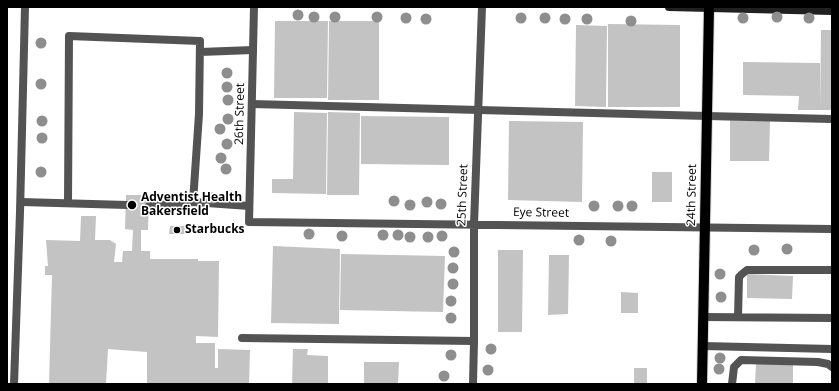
<!DOCTYPE html>
<html>
<head>
<meta charset="utf-8">
<style>
  body { margin:0 }
  #map { position:relative; width:839px; height:391px; overflow:hidden; background:#fff; font-family:"Open Sans",sans-serif }
  canvas { display:block }
  .frame { position:absolute; inset:0; border:8px solid #000; pointer-events:none }
</style>
</head>
<body>
<div id="map">
<canvas width="839" height="391"></canvas>
<div class="frame"></div>
</div>
<script>
const c = document.querySelector('canvas').getContext('2d');
c.lineJoin = 'round';
function fillPath(path, color) {
  c.fillStyle = color;
  c.fill(path, 'evenodd');
}
function toPath(rows) {
  const path = new Path2D();
  for (const r of rows) {
    path.moveTo(r[0], r[1]);
    for (let i = 2; i < r.length; i += 2) path.lineTo(r[i], r[i + 1]);
  }
  return path;
}
function trace(path, color, width, dash) {
  c.strokeStyle = color;
  c.lineWidth = width;
  c.lineCap = dash ? 'butt' : 'round';
  c.setLineDash(dash || []);
  c.stroke(path);
}
function drawText(font, color, halo, rows, align = 'center') {
  c.font = font + ' "Open Sans",sans-serif';
  c.lineWidth = 3;
  c.setLineDash([]);
  c.textBaseline = 'middle';
  c.strokeStyle = halo;
  c.fillStyle = color;
  for (const [text, x, y, turn = 0] of rows) {
    c.save();
    c.translate(x, y);
    c.rotate((+turn || 0) * Math.PI / 180);
    c.textAlign = isNaN(turn) ? turn : align;
    if (halo) c.strokeText(text, 0, 0);
    c.fillText(text, 0, 0);
    c.restore();
  }
}
fillPath(toPath([
  [275,21,328,21,327,98,274,98],
  [329,21,379,21,379,100,328,100],
  [608,24,680,25,680,107,608,107],
  [576,25,607,26,606,107,575,106],
  [821,30,832,30,832,110,820,110],
  [743,62,820,63,820,110,798,110,799,96,743,95],
  [294,112,327,113,326,194,272,193,272,179,293,179],
  [328,112,360,113,359,195,327,195],
  [361,116,449,117,449,165,361,164],
  [730,120,770,121,769,161,730,161],
  [509,121,583,122,582,202,508,200],
  [652,172,672,172,672,202,652,202],
  [126,195,149,195,148,230,141,230,141,251,150,251,150,259,198,259,198,261,219,261,218,337,196,336,196,343,215,343,215,368,218,368,218,349,250,350,249,384,147,384,147,352,108,349,106,384,49,384,52,275,45,275,45,266,48,266,46,240,80,241,81,216,96,216,95,240,110,240,116,244,114,262,122,262,123,251,132,251,133,230,125,229],
  [170,226,185,226,185,234,169,234],
  [273,246,340,249,339,324,271,323],
  [498,250,523,250,522,332,498,332],
  [341,254,445,256,443,312,340,310],
  [549,255,569,255,568,314,548,315],
  [747,274,793,276,792,299,747,298],
  [621,292,638,293,638,313,621,313],
  [293,349,308,349,307,355,328,356,328,384,292,384],
  [364,362,399,362,398,384,364,384],
  [756,364,793,364,793,384,755,384],
  [634,368,647,368,647,384,634,384]
]), '#c3c3c3');
const primary = toPath([
  [702,384,709,7]
]);
trace(primary, '#dbdbdb', 12);
trace(toPath([
  [200,52,253,50],
  [252,104,707,116,832,119],
  [21,202,127,205],
  [68,203,69,36,200,41,199,114,193,202],
  [149,206,193,202,249,206],
  [703,317,832,318],
  [738,317,739,277,742,274,747,270,832,270],
  [242,338,474,341],
  [703,346,832,349],
  [732,384,734,367,741,360,818,362,828,364,832,367]
]), '#535353', 8);
trace(toPath([
  [254,7,249,222,832,229],
  [14,384,20,212,25,7],
  [473,384,474,341,474,224,482,7]
]), '#535353', 8);
trace(toPath([
  [669,7,832,11]
]), '#202020', 8);
trace(primary, '#000', 10);
c.fillStyle = '#8e8e8e';
for (const [x, y] of [
  [298,15],
  [314,17],
  [335,17],
  [377,17],
  [777,17],
  [406,18],
  [521,18],
  [545,18],
  [743,18],
  [809,18],
  [426,19],
  [565,19],
  [587,19],
  [631,21],
  [41,43],
  [227,73],
  [41,84],
  [227,87],
  [228,100],
  [228,119],
  [42,121],
  [220,129],
  [42,138],
  [227,144],
  [221,158],
  [226,169],
  [41,172],
  [212,198],
  [394,201],
  [427,202],
  [441,204],
  [410,205],
  [594,206],
  [618,206],
  [632,206],
  [309,234],
  [383,235],
  [398,235],
  [342,236],
  [442,236],
  [410,237],
  [428,237],
  [579,240],
  [611,241],
  [787,249],
  [754,250],
  [454,252],
  [453,268],
  [720,274],
  [453,284],
  [721,297],
  [451,301],
  [451,318],
  [491,349],
  [451,355],
  [720,358],
  [719,369],
  [488,370],
  [444,376]
]) {
  c.beginPath();
  c.arc(x, y, 5.5, 0, 2 * Math.PI);
  c.fill();
}
for (const [x, y, r, color] of [
  [132,205,5,"#000"],
  [177,230,4,"#000"]
]) {
  const dot = new Path2D();
  dot.arc(x, y, r, 0, 2 * Math.PI);
  c.fillStyle = color;
  c.fill(dot);
  trace(dot, '#fff', 1.5);
}
drawText('12px', '#000', '#fff', [
  ["26th Street",240,114,-89],
  ["25th Street",463,195,-88],
  ["24th Street",692,195,-89],
  ["Eye Street",541,213,1]
]);
drawText('bold 12px', '#000', '#fff', [
  ["Adventist Health",141,198],
  ["Bakersfield",141,212],
  ["Starbucks",185,230]
], 'left');
</script>
</body>
</html>
